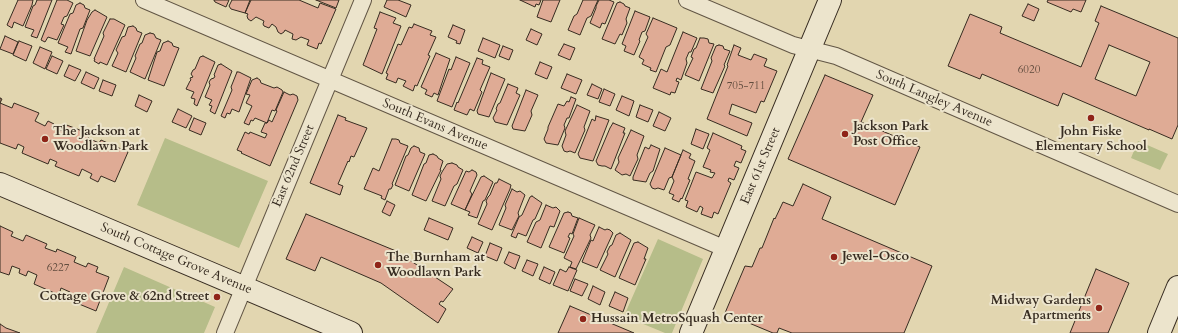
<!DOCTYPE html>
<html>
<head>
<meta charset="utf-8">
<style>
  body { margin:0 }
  canvas { display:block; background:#e2d6b0 }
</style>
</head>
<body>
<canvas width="1178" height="333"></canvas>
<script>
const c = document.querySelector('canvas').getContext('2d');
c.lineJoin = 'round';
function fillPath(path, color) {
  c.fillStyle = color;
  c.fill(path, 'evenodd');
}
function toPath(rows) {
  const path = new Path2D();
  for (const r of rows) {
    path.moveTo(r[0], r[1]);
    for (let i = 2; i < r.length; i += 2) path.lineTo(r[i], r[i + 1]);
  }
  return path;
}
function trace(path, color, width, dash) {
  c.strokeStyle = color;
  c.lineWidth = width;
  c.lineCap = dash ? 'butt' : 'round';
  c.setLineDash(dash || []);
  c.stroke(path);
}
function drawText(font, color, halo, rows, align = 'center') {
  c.font = font + ' Cardo,serif';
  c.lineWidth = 4;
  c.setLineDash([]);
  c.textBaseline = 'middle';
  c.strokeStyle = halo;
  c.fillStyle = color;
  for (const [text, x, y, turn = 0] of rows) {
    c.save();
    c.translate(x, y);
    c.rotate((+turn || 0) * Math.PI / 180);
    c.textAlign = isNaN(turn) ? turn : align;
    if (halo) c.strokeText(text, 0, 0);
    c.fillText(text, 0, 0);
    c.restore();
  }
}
fillPath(toPath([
  [165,138,268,181,239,248,137,205],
  [1138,141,1168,154,1160,170,1131,158],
  [658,239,703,259,672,333,665,333,624,316],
  [124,267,215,307,204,333,96,333]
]), '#b6bd89');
const building = toPath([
  [18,0,33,0,32,5,23,26,14,22,12,28,7,25,18,0],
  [37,0,52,0,37,38,31,36,34,30,25,27,33,6,35,5,37,0],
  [57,0,67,0,73,3,67,16,64,17,61,24,64,25,57,40,48,37,45,42,41,40,57,0],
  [214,0,229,0,226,7,215,2,214,0],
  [232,0,250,0,245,13,231,9,229,6,232,0],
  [251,0,299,0,318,8,320,3,336,9,321,44,319,43,317,49,307,45,309,40,301,37,296,40,292,39,293,34,285,30,284,32,281,34,278,32,276,27,272,24,269,28,264,26,263,24,264,21,256,17,251,21,248,19,247,16,248,14,245,13,251,0],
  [316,0,339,0,336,8,316,0],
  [387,0,398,0,411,5,406,17,384,7,387,0],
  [520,0,541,0,539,5,536,4,535,7,520,0],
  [543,0,560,0,551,22,537,17,543,0],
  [583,0,598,0,591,16,587,18,580,35,568,30,574,16,577,14,583,0],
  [599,0,609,0,614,2,605,24,602,23,600,28,590,23,596,8,596,6,599,0],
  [1048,0,1086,0,1081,12,1073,9,1071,12,1047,2,1048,0],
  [620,2,624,4,625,6,630,8,626,19,627,23,622,35,620,34,615,44,602,39,617,3,620,2],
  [80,3,84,5,85,8,90,10,83,28,80,29,71,54,65,52,68,47,58,43,70,14,73,13,76,5,80,3],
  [1028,4,1039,9,1034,21,1022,16,1028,4],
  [1101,6,1178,38,1178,125,1172,139,1149,129,1149,130,1063,93,1058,106,982,74,980,79,948,66,970,14,1002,27,1000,33,1081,67,1099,23,1095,21,1101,6],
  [1109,45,1150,62,1136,96,1095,79,1109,45],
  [95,10,107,17,90,56,76,51,87,20,92,12,95,10],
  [635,11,650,17,645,31,642,32,639,40,640,41,634,55,624,51,626,46,622,44,635,11],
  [380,12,396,18,393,23,401,26,382,74,363,65,377,29,374,28,380,12],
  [653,18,677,28,670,45,666,47,656,72,650,70,651,68,642,64,644,60,639,57,648,37,646,34,653,18],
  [110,19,114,19,125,25,107,65,100,62,99,64,94,61,95,59,94,59,104,36,103,33,110,19],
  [414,24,432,31,430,35,436,37,428,55,430,56,417,86,415,85,413,91,403,86,406,81,398,78,396,83,386,79,388,74,386,73,398,44,401,45,409,27,412,28,414,24],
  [453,25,465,30,460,44,456,43,457,41,448,37,453,25],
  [133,26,136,28,137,31,142,33,126,72,112,66,118,53,116,50,122,37,125,36,128,27,133,26],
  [531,29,542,34,537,45,526,40,531,29],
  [683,32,697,38,691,52,689,52,686,59,687,63,681,80,677,78,676,81,679,82,675,93,671,92,670,95,653,88,661,69,667,72,683,32],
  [150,33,154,34,156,38,161,40,145,79,130,72,136,58,135,56,140,44,142,43,145,35,150,33],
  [5,36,18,42,13,54,0,49,5,36],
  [483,38,500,45,495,58,478,51,483,38],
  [700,38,704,38,708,39,709,43,714,44,699,81,685,75,693,58,691,57,694,49,696,48,700,38],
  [19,41,32,46,26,61,13,55,19,41],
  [168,41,172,43,173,46,179,48,164,86,148,80,157,52,160,51,163,43,168,41],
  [564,44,575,48,570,60,558,55,564,44],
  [719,45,723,46,724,49,730,51,724,65,725,66,713,93,701,89,712,61,711,58,716,46,719,45],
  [734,45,741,48,738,55,751,60,754,54,767,59,764,66,777,71,764,102,761,101,756,113,732,104,729,114,752,123,747,136,707,119,728,66,727,65,734,45],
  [503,46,513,50,509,60,499,56,503,46],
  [40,47,52,52,45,69,33,63,40,47],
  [436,53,450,59,438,95,434,93,432,97,425,94,427,90,421,87,436,53],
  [52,56,63,61,57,74,46,69,52,56],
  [203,56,215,62,197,106,194,104,195,99,191,98,194,92,186,89,190,81,191,80,190,78,193,77,191,74,193,70,195,69,200,57,203,56],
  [456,57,470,63,452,107,437,101,449,69,451,70,456,57],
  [477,58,483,60,482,64,490,67,480,90,482,92,474,111,470,109,467,115,454,110,457,102,458,103,477,58],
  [540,62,552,67,547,79,535,74,540,62],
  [221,64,232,71,215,114,210,111,212,106,209,105,212,100,205,97,210,85,209,82,211,79,214,78,215,76,214,75,218,65,221,64],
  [69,65,81,70,75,81,64,76,69,65],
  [86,72,99,78,94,89,81,83,86,72],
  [237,72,239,72,251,78,239,112,232,109,230,114,227,113,225,118,221,116,232,90,231,87,237,72],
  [491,73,505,79,489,117,478,114,477,111,491,73],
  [567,74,582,80,576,94,561,88,567,74],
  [825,75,873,95,861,122,920,147,895,205,788,159,825,75],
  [257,78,260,80,261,83,274,88,277,87,282,90,283,92,275,111,272,110,267,123,255,118,253,121,251,120,249,125,244,123,252,106,246,103,250,95,246,94,252,80,257,78],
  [103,80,116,85,112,96,99,91,103,80],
  [508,84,518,88,516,93,520,95,507,125,495,122,493,118,497,110,496,109,498,104,500,103,508,84],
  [592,84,602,89,598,99,587,95,592,84],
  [604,89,615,94,610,106,599,102,604,89],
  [526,90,538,95,531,111,532,115,525,131,513,129,512,126,526,90],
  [284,92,290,95,293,94,297,96,298,100,270,166,241,153,242,152,237,150,245,132,249,134,250,132,265,138,267,134,261,132,265,123,267,123,269,120,272,122,277,111,276,110,284,92],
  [139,95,152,101,147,112,135,106,139,95],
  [622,96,634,101,629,116,616,110,622,96],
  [571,97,576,99,569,118,567,118,564,125,565,128,558,145,546,143,544,139,548,129,548,127,558,104,564,106,567,101,569,102,571,97],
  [0,98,2,99,0,103,12,108,14,103,39,113,35,121,45,126,48,121,54,124,52,127,61,131,64,124,90,134,88,138,99,143,101,140,128,152,115,182,101,176,98,182,90,178,92,174,82,169,79,176,55,166,57,162,50,159,48,164,22,153,24,147,18,144,16,149,0,143,0,98],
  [577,105,590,111,584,127,585,130,575,153,570,151,567,152,564,151,562,146,566,135,565,131,577,105],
  [640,105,653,110,648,122,636,117,640,105],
  [178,109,192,116,186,128,172,122,178,109],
  [659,112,671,118,665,131,653,126,659,112],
  [338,115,346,118,345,120,367,128,354,157,351,156,349,162,348,161,338,184,343,186,340,195,310,183,338,115],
  [596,116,609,120,593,161,580,158,578,154,592,119,595,121,596,116],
  [194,118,206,123,201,135,189,130,194,118],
  [613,123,625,128,623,133,625,133,611,169,605,166,602,166,598,165,596,161,610,128,613,123],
  [696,129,709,134,703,149,691,144,696,129],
  [631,130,644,136,637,155,638,159,630,176,626,174,622,175,615,170,619,162,618,158,631,130],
  [713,133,742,146,741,149,746,151,741,163,736,161,734,166,739,168,734,180,729,178,728,181,731,183,718,214,714,212,712,218,701,214,703,208,700,206,697,212,686,207,688,201,685,200,696,172,712,178,715,173,710,172,711,170,703,167,710,150,707,148,713,133],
  [392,139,396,139,399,140,400,143,408,146,392,184,393,185,391,189,389,189,385,200,381,198,382,196,364,189,373,168,379,171,392,139],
  [651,145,660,149,653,171,650,173,646,182,633,180,633,177,645,147,649,149,651,145],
  [414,146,419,148,420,152,425,154,409,191,395,185,406,156,408,155,411,148,414,146],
  [665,148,681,155,672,177,669,178,664,190,658,188,655,189,652,188,650,184,665,148],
  [683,150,691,154,689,158,695,161,688,179,690,180,682,199,681,198,679,202,672,199,674,195,669,193,674,181,672,177,683,150],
  [433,154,437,156,438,158,443,161,440,170,441,170,426,201,412,195,424,164,426,163,429,155,433,154],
  [452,163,457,165,458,167,463,170,457,184,454,186,445,206,432,201,441,179,440,176,442,172,447,164,452,163],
  [472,170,476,172,477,175,470,191,472,194,465,210,451,204,466,171,469,172,472,170],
  [484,176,493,182,485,200,483,201,477,218,468,215,470,212,465,210,481,177,484,176],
  [499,179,511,185,510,189,492,230,478,224,487,204,486,201,488,197,490,195,495,183,497,183,499,179],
  [803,184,831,197,822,219,932,266,904,333,792,333,779,328,777,333,773,333,725,313,745,266,752,267,760,248,762,248,774,218,775,219,783,202,793,206,803,184],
  [512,189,517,192,520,191,525,195,518,213,519,216,512,230,499,225,506,208,505,205,512,189],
  [532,196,542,203,535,219,533,220,526,236,518,233,516,238,511,236,519,217,522,215,530,197,532,196],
  [387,201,395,205,390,216,382,212,387,201],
  [546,205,553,208,556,207,560,211,554,227,550,226,541,248,527,242,536,222,540,220,546,205],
  [568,212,571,213,572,216,578,218,572,234,570,233,568,237,570,238,564,253,549,247,564,213,568,212],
  [306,214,396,251,453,289,443,302,441,301,439,304,446,309,438,323,381,283,321,257,315,271,286,259,306,214],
  [429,218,453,228,448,240,424,230,429,218],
  [579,218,595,225,590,235,591,238,576,269,570,267,572,262,564,258,574,236,573,234,579,218],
  [0,226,13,232,11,236,23,241,26,235,47,244,45,248,56,252,57,249,76,257,74,262,86,267,88,263,98,267,96,272,109,277,96,311,67,299,70,292,61,288,59,295,34,284,37,275,28,271,26,276,19,273,20,269,12,266,9,275,0,272,0,226],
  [599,227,605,230,607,229,610,230,613,233,597,268,582,262,591,240,593,241,599,227],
  [620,233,631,240,615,277,600,270,608,254,607,252,610,246,612,245,616,235,620,233],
  [472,237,483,242,478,253,467,248,472,237],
  [638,242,648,248,644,259,646,259,635,285,619,278,634,243,638,242],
  [490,243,502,248,497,261,485,256,490,243],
  [509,252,520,256,515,269,504,263,509,252],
  [527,260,538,264,533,276,522,271,527,260],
  [544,267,555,272,550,284,539,279,544,267],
  [569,267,577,270,568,291,553,285,560,269,566,272,569,267],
  [1096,269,1129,283,1108,333,1070,333,1096,269],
  [575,279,588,284,582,296,570,291,575,279],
  [593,286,605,292,600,305,588,299,593,286],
  [615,292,628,298,623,312,609,306,615,292],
  [570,306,634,333,558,333,570,306],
  [0,324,6,328,20,333,0,333,0,324]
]);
fillPath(building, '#dfab95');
trace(building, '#372c21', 1);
const street = toPath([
  [144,0,726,249],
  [687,0,793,45,836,56,1178,204],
  [225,333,363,0]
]);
const secondary = toPath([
  [0,184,351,333],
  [691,333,830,0],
  [1159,333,1178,287]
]);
trace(street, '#625645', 18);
trace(secondary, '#372c21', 24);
trace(street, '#ece4cc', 16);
trace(secondary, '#ece4cc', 22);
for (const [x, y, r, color] of [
  [1091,118,4,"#8f2418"],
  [845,134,4,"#8f2418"],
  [45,139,4,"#8f2418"],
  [834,257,4,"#8f2418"],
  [378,265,4,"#8f2418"],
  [217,297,4,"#8f2418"],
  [1099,308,4,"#8f2418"],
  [583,319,4,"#8f2418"]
]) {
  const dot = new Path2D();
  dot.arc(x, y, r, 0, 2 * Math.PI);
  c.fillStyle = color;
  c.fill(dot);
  trace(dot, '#ece4cc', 1.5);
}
drawText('11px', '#614c3e', null, [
  ["6020",1029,70],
  ["705-711",746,86],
  ["6227",58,268]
]);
drawText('13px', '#372c21', '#ece4cc', [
  ["South Langley Avenue",934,99,23],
  ["South Evans Avenue",435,125,23],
  ["East 62nd Street",294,166,-67],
  ["East 61st Street",761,166,-67],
  ["South Cottage Grove Avenue",176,259,23]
]);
drawText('bold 13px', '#372c21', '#ece4cc', [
  ["Jackson Park",853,127],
  ["Post Office",853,142],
  ["The Jackson at",53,132],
  ["Woodlawn Park",53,147],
  ["John Fiske",1091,132,"center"],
  ["Elementary School",1091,147,"center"],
  ["Jewel-Osco",842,257],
  ["The Burnham at",386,258],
  ["Woodlawn Park",386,273],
  ["Cottage Grove & 62nd Street",209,297,"right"],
  ["Midway Gardens",1091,301,"right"],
  ["Apartments",1091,316,"right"],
  ["Hussain MetroSquash Center",591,319]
], 'left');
</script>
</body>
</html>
